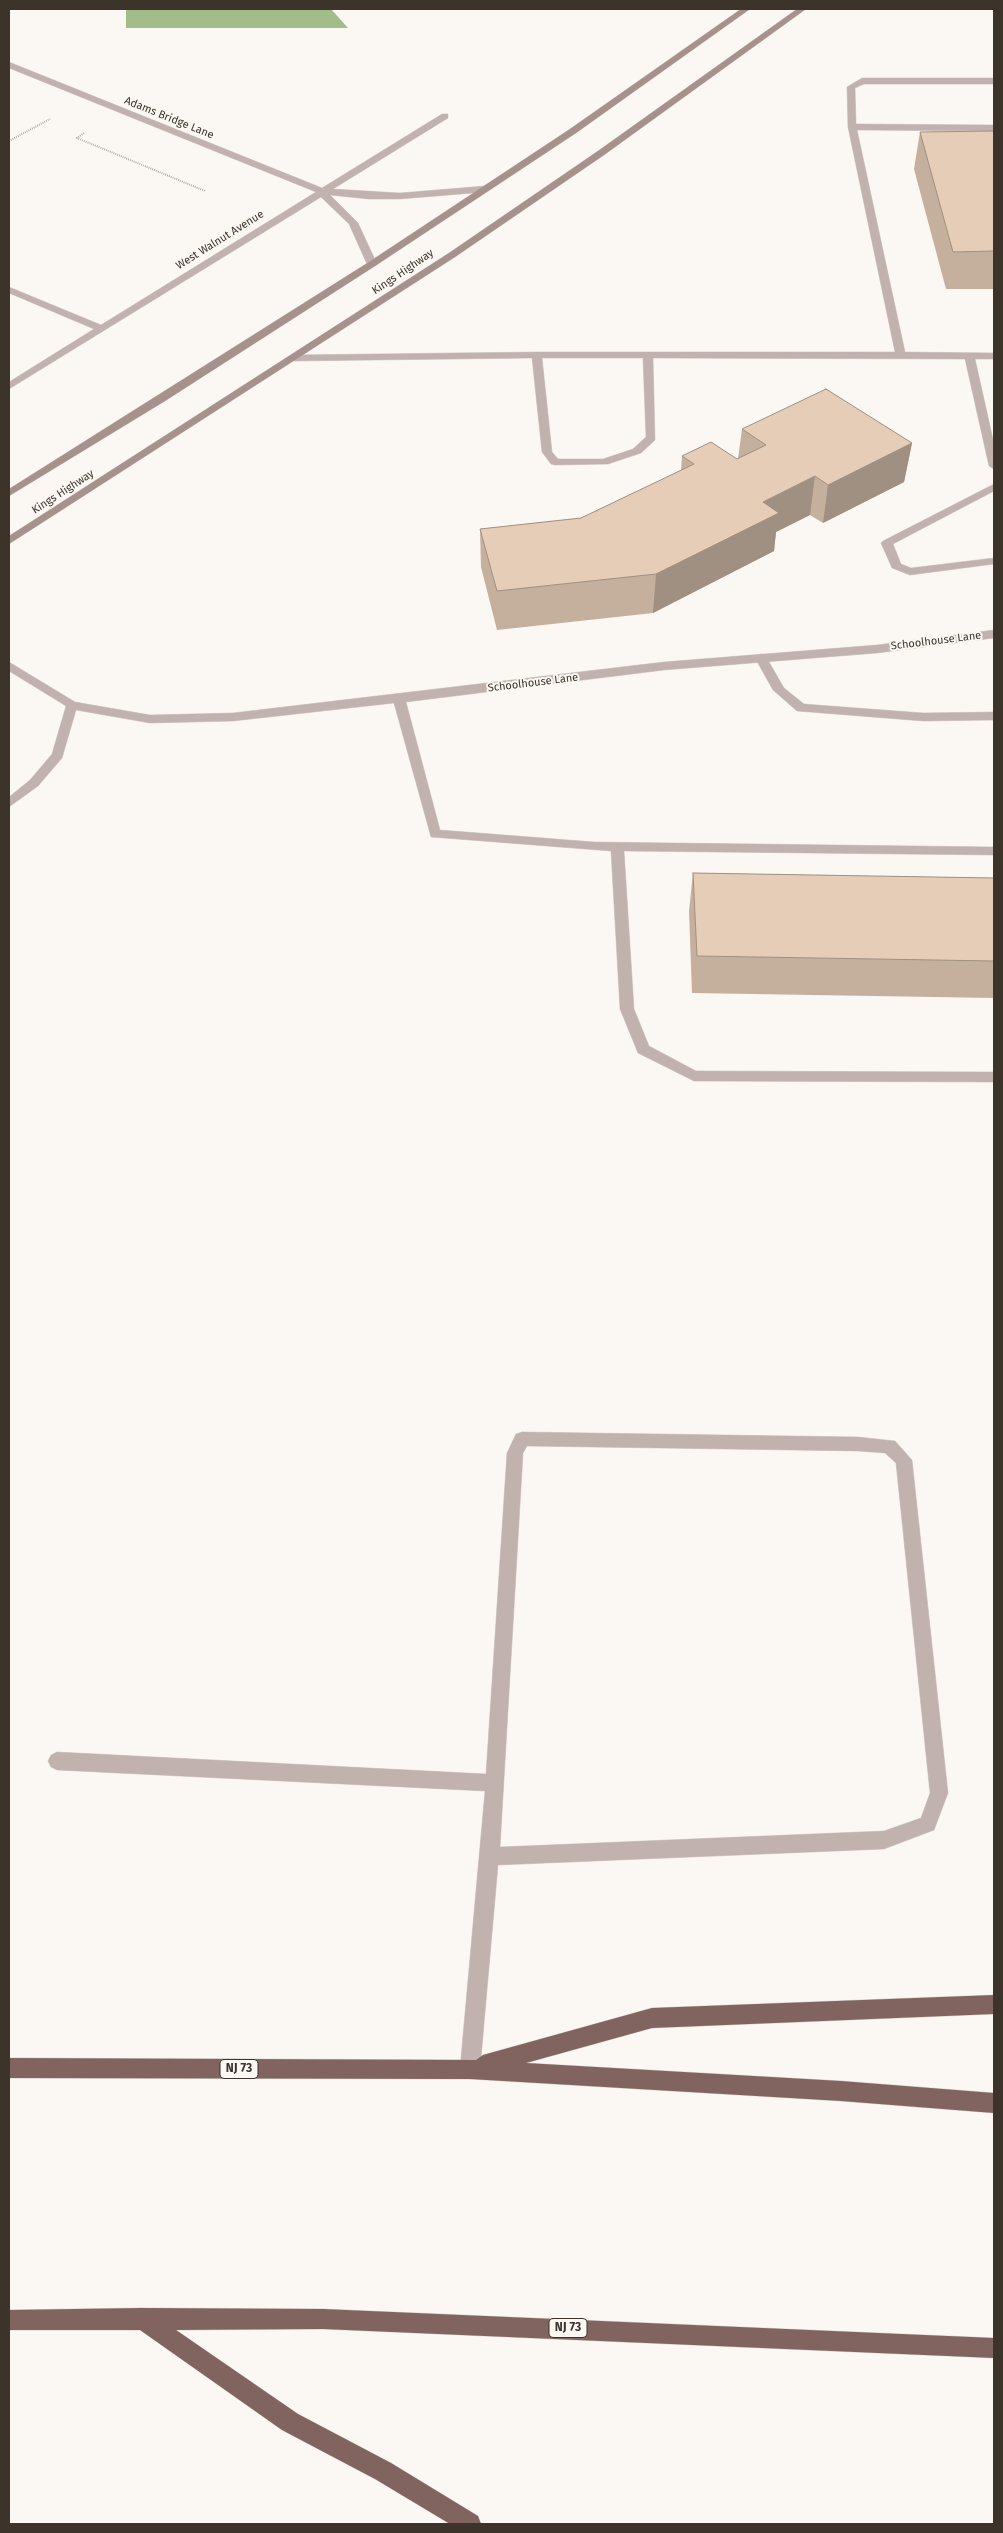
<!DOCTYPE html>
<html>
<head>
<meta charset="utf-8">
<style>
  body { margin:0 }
  #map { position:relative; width:1003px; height:2533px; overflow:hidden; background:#fbf7f2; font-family:"Fira Sans",sans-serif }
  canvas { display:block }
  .frame { position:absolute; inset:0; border:10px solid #3c332a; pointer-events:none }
</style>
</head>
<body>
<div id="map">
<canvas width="1003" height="2533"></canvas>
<div class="frame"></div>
</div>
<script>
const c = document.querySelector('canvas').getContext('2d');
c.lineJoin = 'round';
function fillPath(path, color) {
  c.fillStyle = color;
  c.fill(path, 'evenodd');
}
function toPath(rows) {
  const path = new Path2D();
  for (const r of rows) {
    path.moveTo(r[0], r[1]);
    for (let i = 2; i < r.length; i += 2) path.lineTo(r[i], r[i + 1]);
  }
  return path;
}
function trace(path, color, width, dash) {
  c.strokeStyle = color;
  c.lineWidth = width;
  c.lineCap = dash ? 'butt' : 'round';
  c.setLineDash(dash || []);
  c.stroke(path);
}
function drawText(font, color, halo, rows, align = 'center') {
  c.font = font + ' "Fira Sans",sans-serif';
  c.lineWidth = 4;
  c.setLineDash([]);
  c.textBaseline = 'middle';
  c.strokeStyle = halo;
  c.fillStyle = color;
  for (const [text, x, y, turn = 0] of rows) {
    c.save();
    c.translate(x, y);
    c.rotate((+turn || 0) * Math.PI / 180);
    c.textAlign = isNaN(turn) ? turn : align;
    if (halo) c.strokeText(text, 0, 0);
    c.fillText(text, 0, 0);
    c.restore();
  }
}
fillPath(toPath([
  [126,9,331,9,348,28,126,28]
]), '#a2bd89');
const lane = toPath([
  [862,78,994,78,994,84,864,84,855,88,856,124,994,125,994,131,857,130,905,352,994,353,994,359,975,359,994,444,994,469,989,466,965,359,653,358,655,440,641,453,608,464,555,465,551,464,542,452,532,358,294,361,289,358,294,355,537,352,895,352,848,127,847,87,862,78],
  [542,358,643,358,646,437,633,449,603,459,558,459,552,452,542,358],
  [994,484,994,491,893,544,901,564,911,568,994,558,994,564,910,575,892,568,881,543,883,541,994,484],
  [761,654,765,655,784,688,804,704,923,713,994,712,994,720,923,721,797,711,773,690,755,658,761,654],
  [522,1432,858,1437,895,1441,912,1460,948,1793,934,1830,884,1849,498,1865,480,2069,477,2076,470,2079,463,2076,460,2069,485,1791,57,1770,51,1767,48,1761,51,1755,57,1752,486,1774,507,1453,516,1434,522,1432],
  [527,1446,858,1451,885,1453,896,1463,930,1793,921,1818,884,1831,500,1847,523,1453,527,1446]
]);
const street = toPath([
  [9,62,322,188,442,114,448,114,448,118,333,189,400,193,485,186,490,189,485,192,400,199,369,199,330,195,358,223,377,264,372,267,367,264,349,224,321,197,9,389,9,382,94,329,9,293,9,287,101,325,316,192,9,68,9,62],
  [994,630,994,638,877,653,664,670,406,702,440,830,594,842,994,847,994,855,624,851,634,1009,649,1046,696,1071,994,1072,994,1082,694,1081,638,1053,620,1009,611,851,431,837,394,703,233,721,150,723,76,710,62,758,38,786,9,807,9,797,30,780,52,754,66,706,9,671,9,662,75,702,150,715,233,713,664,662,877,645,994,630]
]);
const secondary = toPath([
  [741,9,750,9,576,133,375,266,165,401,9,496,9,489,369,262,570,129,741,9],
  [797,9,806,9,604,155,455,257,9,544,9,536,449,253,598,151,797,9]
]);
const highway = toPath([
  [994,1995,994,2014,652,2028,526,2063,841,2081,994,2093,994,2113,841,2101,470,2079,9,2078,9,2058,476,2060,483,2055,652,2008,994,1995],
  [141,2308,323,2309,994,2338,994,2358,323,2329,176,2330,298,2414,391,2463,478,2516,481,2524,450,2524,375,2479,282,2430,140,2330,9,2330,9,2310,141,2308]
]);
trace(lane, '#d9d4ce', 1);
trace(street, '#d9d4ce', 1);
trace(secondary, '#d9d4ce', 1);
trace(highway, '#d9d4ce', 1);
trace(toPath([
  [84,133,77,138,205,191],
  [9,141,50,119]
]), '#b7b1ab', 2, [1, 1]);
fillPath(lane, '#c1b2b0');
fillPath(street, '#c1b2b0');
fillPath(secondary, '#a6918d');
fillPath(highway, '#81645f');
fillPath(toPath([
  [994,131,994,289,946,289,914,169,920,132],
  [742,429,912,443,904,482,823,523,810,515,776,532,774,551,653,613,497,630,481,567,480,529,581,518,681,471,682,456,737,459,738,459],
  [693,873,994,878,994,998,692,993,689,911]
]), '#c5b09e');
fillPath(toPath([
  [912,443,904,482,823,523,828,485],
  [815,476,810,515,776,532,774,551,653,613,656,574,763,502]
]), '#a09081');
const building = toPath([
  [994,131,994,251,953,252,920,132,994,131],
  [826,389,912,443,828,485,815,476,763,502,779,513,656,574,497,591,480,529,581,518,694,464,682,456,711,442,737,459,766,445,742,429,826,389],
  [693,873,994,878,994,961,697,956,693,873]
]);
fillPath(building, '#e5cdb8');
trace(building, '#a09081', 1);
drawText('11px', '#3c332a', '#fbf7f2', [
  ["Adams Bridge Lane",169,118,22],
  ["West Walnut Avenue",220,240,-32],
  ["Kings Highway",403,272,-34],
  ["Kings Highway",63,492,-33],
  ["Schoolhouse Lane",936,641,-7],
  ["Schoolhouse Lane",533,683,-7]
]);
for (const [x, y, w] of [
  [239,2069,38],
  [568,2328,38]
]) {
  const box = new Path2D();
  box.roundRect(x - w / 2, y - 9.5, w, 19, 4);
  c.fillStyle = '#fbf7f2';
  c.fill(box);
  trace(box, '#3c332a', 1);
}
drawText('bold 12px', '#3c332a', null, [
  ["NJ 73",239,2069],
  ["NJ 73",568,2328]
]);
</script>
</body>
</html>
